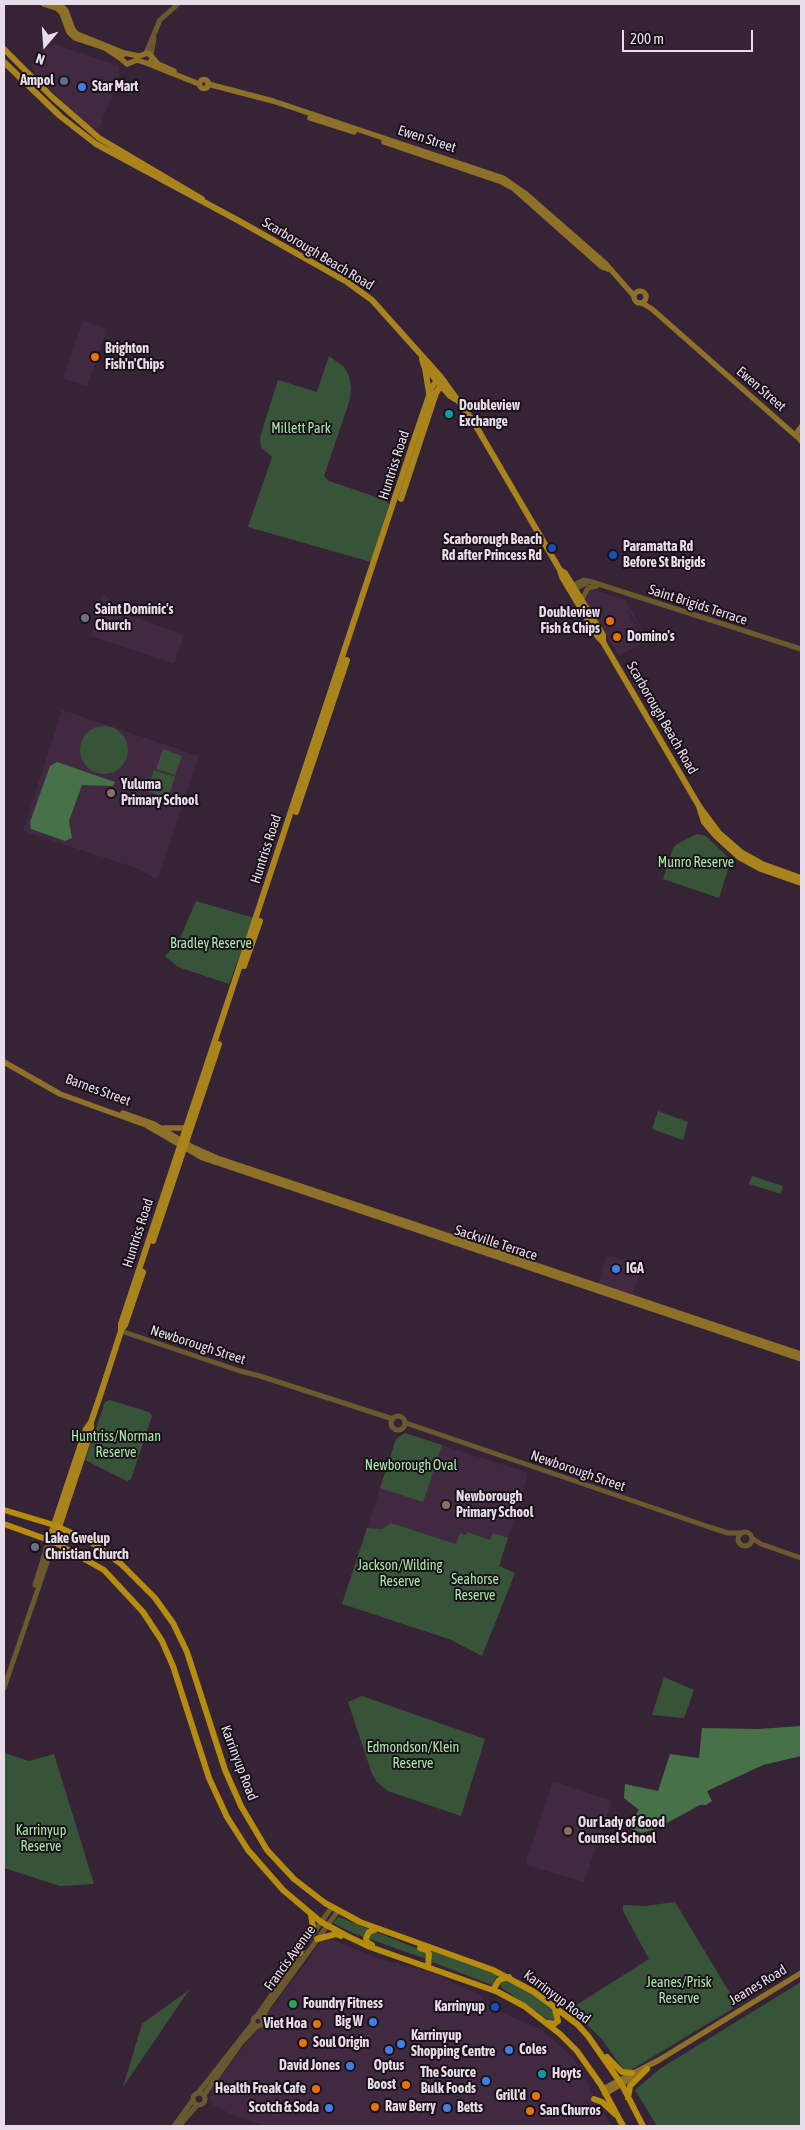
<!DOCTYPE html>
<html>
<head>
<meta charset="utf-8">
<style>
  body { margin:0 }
  #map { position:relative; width:805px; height:2130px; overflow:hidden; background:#362436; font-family:"Asap Condensed",sans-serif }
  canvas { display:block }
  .frame { position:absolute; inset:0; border:5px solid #e7dce8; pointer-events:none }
  .north { position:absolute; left:20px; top:20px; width:50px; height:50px; -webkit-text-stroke:4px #191119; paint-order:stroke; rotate:198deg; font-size:14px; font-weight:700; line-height:20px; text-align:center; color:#e7dce8 }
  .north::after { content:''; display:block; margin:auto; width:18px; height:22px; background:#e7dce8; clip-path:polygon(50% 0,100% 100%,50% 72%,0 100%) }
  .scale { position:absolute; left:622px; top:30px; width:131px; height:22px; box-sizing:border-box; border:2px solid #e7dce8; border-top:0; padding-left:6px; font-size:15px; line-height:18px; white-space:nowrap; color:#e7dce8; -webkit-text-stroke:4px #191119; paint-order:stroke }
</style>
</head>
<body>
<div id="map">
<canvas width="805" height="2130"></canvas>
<div class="frame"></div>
<div class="north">N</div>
<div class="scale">200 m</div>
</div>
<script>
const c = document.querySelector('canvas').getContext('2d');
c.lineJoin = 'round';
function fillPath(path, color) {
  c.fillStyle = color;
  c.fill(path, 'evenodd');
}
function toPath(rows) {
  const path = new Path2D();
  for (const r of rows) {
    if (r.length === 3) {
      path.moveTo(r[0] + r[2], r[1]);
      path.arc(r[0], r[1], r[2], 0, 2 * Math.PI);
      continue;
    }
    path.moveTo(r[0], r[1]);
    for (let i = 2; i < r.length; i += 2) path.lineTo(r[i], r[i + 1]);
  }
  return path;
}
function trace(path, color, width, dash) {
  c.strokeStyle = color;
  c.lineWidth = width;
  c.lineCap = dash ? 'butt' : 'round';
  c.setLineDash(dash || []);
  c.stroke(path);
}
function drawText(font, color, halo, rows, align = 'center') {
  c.font = font + ' "Asap Condensed",sans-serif';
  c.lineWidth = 4;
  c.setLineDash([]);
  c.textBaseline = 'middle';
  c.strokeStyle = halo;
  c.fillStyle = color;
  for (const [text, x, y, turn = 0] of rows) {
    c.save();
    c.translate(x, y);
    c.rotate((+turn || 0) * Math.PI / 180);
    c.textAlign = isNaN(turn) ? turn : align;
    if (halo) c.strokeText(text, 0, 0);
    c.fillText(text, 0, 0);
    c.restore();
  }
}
fillPath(toPath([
  [54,44,119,66,118,79,99,129,91,128,67,106,38,78,32,68,32,63,38,54],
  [83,320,107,329,87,386,63,378],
  [592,589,625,600,646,636,625,606,644,642,619,656,585,600,589,590],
  [103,594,110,599,109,608,184,635,174,664,91,636],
  [62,710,199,756,157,880,139,869,23,831],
  [607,1255,642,1266,632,1297,597,1286],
  [405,1433,528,1473,508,1538,493,1533,490,1540,467,1532,456,1544,391,1523,382,1529,367,1528,396,1439],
  [553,1781,612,1801,584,1882,527,1865,527,1860],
  [333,1940,377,1958,436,1974,480,1995,483,2003,495,2010,542,2030,573,2058,611,2126,265,2126,237,2117,214,2105,210,2099,211,2090,322,1941]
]), '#412a41');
fillPath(toPath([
  [329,356,344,367,349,376,351,388,350,399,324,476,329,481,385,500,389,504,371,562,248,527,272,457,261,447,260,437,278,380,317,392],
  [104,750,24],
  [163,749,182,756,175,775,156,769],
  [154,770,175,777,168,798,147,791],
  [697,834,706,836,731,860,719,898,663,879,673,848,677,844],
  [196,901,254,918,229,984,178,967,165,956,178,943],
  [658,1111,688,1122,683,1140,652,1129],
  [752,1176,783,1186,781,1194,749,1184],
  [110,1400,149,1412,152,1416,131,1479,127,1481,85,1460,105,1402],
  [405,1433,442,1445,423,1502,380,1488,396,1439],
  [391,1523,456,1544,460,1533,466,1535,467,1532,490,1540,493,1533,508,1538,499,1566,515,1573,482,1656,449,1639,342,1604,367,1528,382,1529],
  [664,1677,694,1690,684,1718,652,1715],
  [362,1696,485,1739,461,1816,388,1791,377,1782,372,1774,348,1702],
  [4,1753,29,1761,54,1754,94,1884,60,1886,4,1868],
  [675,1902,736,2003,732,2009,626,2073,601,2038,570,2009,649,1959,623,1911,623,1905,645,1906],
  [339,1917,426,1952,426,1959,353,1933,333,1923],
  [431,1951,498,1974,492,1985,432,1962],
  [507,1979,525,1988,553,2009,556,2017,554,2020,550,2021,502,1988,500,1983,502,1980],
  [801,1982,801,2126,657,2126,635,2090,661,2068],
  [189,1990,123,2087,142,2024]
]), '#385438');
fillPath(toPath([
  [57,762,115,782,113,786,82,785,69,821,72,838,65,841,31,829,30,822,50,766],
  [801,1726,801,1756,763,1765,707,1791,712,1801,706,1805,700,1805,656,1829,641,1833,627,1827,639,1810,624,1798,625,1784,658,1791,670,1754,699,1758,702,1728,758,1729]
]), '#477146');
trace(toPath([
  [146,53,160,20,178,4],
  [151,55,154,38],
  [571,586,584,580,592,582,801,649],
  [573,590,588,582],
  [581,601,588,588,597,586],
  [121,1331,240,1371,260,1376,393,1419],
  [398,1423,7],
  [406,1423,709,1527,728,1533,742,1533],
  [745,1539,7],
  [752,1538,761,1544,801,1558],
  [35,1585,49,1540],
  [4,1688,54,1542],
  [309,1939,332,1907],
  [257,2016,302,1951],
  [258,2021,5],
  [262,2019,268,2007,338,1911],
  [199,2099,6],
  [198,2093,253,2023],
  [204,2095,241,2043,257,2026],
  [174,2126,193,2100],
  [179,2126,197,2105]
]), '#6a592f', 5);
trace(toPath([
  [44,4,57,8,62,13,69,32,75,38,105,48,120,58],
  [60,4,66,11,73,30,77,34,124,53],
  [124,53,139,56,148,53,153,58,149,64,137,60,127,64,120,58,124,53],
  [153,58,158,64,174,71],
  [149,64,199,84],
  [204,84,4.5],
  [208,84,273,101,503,178,526,194,605,263,634,296],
  [310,118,354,132],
  [384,142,502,182,513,188,602,267,608,269],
  [640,297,6],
  [642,303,652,309,796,436],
  [801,427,796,434,801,441],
  [4,1062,60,1094,146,1125,203,1158,801,1359],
  [123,1113,154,1124,192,1147,217,1158,801,1354],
  [164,1128,186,1128],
  [603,2089,659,2060,801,1973],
  [605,2094,640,2073]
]), '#8e7129', 5.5);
trace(toPath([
  [4,49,52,97,99,138,202,199],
  [4,62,60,116,96,144,241,222,347,282,372,300,440,376,473,421,560,570,562,577,598,637,603,642,699,806,719,833,742,853,762,864,801,878],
  [422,359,424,366,450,396,455,399],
  [425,368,429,393],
  [401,499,436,393,444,381],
  [560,570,565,573,603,635,603,642],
  [699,806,704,822,716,836,739,857,761,869,801,883],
  [296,812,347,660],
  [244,966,260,921],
  [153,1241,219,1044],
  [121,1330,125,1325,143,1272],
  [49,1540,86,1429,91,1422,101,1393,121,1331,121,1324,414,440,432,387,440,376],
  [54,1542,91,1431,91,1422]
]), '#a9841d', 6);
trace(toPath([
  [4,1510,54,1525,91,1542,120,1563,155,1598,173,1623,187,1652,225,1770,241,1806,267,1850,294,1879,325,1903,360,1922,493,1970,534,1992,577,2024,588,2036,622,2085,643,2126],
  [4,1524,54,1542,104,1570,143,1612,162,1641,173,1666,209,1778,227,1817,248,1850,283,1890,321,1922,347,1936,370,1947,498,1992,524,2006,560,2034,577,2051,601,2085,623,2126],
  [317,1939,336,1934,341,1936],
  [372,1945,367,1942,366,1938,369,1932,376,1929],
  [420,1948,427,1950,429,1954,428,1967],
  [300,1953,299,1950,313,1928,311,1914],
  [493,1990,499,1980,509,1977],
  [548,2023,554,2024,558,2021,555,2009],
  [607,2057,622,2072,632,2073],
  [628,2098,630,2086,647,2069],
  [594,2099,602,2102,615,2114]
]), '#b58c0e', 6);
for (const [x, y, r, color] of [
  [64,81,5,"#5c6f8a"],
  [82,87,5,"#3f7fe0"],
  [95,357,5,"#e8710a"],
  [449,414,5,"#0f9aa8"],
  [552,548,5,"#1a4fb4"],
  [613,555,5,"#1a4fb4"],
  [85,618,5,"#6b7280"],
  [610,621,5,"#e8710a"],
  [617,637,5,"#e8710a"],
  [111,793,5,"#8d6e63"],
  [616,1269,5,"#3f7fe0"],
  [446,1505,5,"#8d6e63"],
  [35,1547,5,"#6b7280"],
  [568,1831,5,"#8d6e63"],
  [293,2004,5,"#2e9e5b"],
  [495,2007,5,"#1a4fb4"],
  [373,2022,5,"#3f7fe0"],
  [317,2024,5,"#e8710a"],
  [303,2043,5,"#e8710a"],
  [401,2044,5,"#3f7fe0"],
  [389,2050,5,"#3f7fe0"],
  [509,2050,5,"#3f7fe0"],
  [350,2066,5,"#3f7fe0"],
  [542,2074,5,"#0f9aa8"],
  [486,2081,5,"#3f7fe0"],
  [406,2085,5,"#e8710a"],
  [316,2089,5,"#e8710a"],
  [536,2096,5,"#e8710a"],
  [375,2107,5,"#e8710a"],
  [329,2108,5,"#3f7fe0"],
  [447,2108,5,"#3f7fe0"],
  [530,2111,5,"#e8710a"]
]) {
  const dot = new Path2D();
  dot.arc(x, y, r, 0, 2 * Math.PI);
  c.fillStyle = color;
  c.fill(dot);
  trace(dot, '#191119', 2);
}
drawText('bold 14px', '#e7dce8', '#191119', [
  ["Ampol",54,81,"right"],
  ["Star Mart",92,87],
  ["Brighton",105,349],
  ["Fish'n'Chips",105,365],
  ["Doubleview",459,406],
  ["Exchange",459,422],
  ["Scarborough Beach",542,540,"right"],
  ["Rd after Princess Rd",542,556,"right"],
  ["Paramatta Rd",623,547],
  ["Before St Brigids",623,563],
  ["Saint Dominic's",95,610],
  ["Church",95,626],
  ["Doubleview",600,613,"right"],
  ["Fish & Chips",600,629,"right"],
  ["Domino's",627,637],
  ["Yuluma",121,785],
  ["Primary School",121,801],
  ["IGA",626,1269],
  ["Newborough",456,1497],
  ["Primary School",456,1513],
  ["Lake Gwelup",45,1539],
  ["Christian Church",45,1555],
  ["Our Lady of Good",578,1823],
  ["Counsel School",578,1839],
  ["Foundry Fitness",303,2004],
  ["Karrinyup",485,2007,"right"],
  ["Big W",363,2022,"right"],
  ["Viet Hoa",307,2024,"right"],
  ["Karrinyup",411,2036],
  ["Shopping Centre",411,2052],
  ["Soul Origin",313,2043],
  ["Coles",519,2050],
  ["David Jones",340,2066,"right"],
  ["Optus",389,2066,"center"],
  ["The Source",476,2073,"right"],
  ["Bulk Foods",476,2089,"right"],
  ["Hoyts",552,2074],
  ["Boost",396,2085,"right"],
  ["Health Freak Cafe",306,2089,"right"],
  ["Grill'd",526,2096,"right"],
  ["Raw Berry",385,2107],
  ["Scotch & Soda",319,2108,"right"],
  ["Betts",457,2108],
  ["San Churros",540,2111]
], 'left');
drawText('14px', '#e7dce8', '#191119', [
  ["Ewen Street",427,139,18],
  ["Scarborough Beach Road",318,254,31],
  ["Ewen Street",761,389,41],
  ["Huntriss Road",394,465,-72],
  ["Saint Brigids Terrace",698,605,18],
  ["Scarborough Beach Road",662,718,60],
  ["Huntriss Road",266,849,-72],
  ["Barnes Street",98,1090,20],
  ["Huntriss Road",138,1233,-72],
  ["Sackville Terrace",496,1243,18],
  ["Newborough Street",198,1345,18],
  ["Newborough Street",578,1471,19],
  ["Karrinyup Road",239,1763,69],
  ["Francis Avenue",290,1958,-54],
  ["Jeanes Road",758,1985,-31],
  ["Karrinyup Road",557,1997,37]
]);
drawText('14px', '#a7e8a6', '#191119', [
  ["Millett Park",301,429],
  ["Munro Reserve",696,863],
  ["Bradley Reserve",211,944],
  ["Huntriss/Norman",116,1437],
  ["Reserve",116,1453],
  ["Newborough Oval",411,1466],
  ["Jackson/Wilding",400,1566],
  ["Reserve",400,1582],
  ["Seahorse",475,1580],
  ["Reserve",475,1596],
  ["Edmondson/Klein",413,1748],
  ["Reserve",413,1764],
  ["Karrinyup",41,1831],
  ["Reserve",41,1847],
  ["Jeanes/Prisk",679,1983],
  ["Reserve",679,1999]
]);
</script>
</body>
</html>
